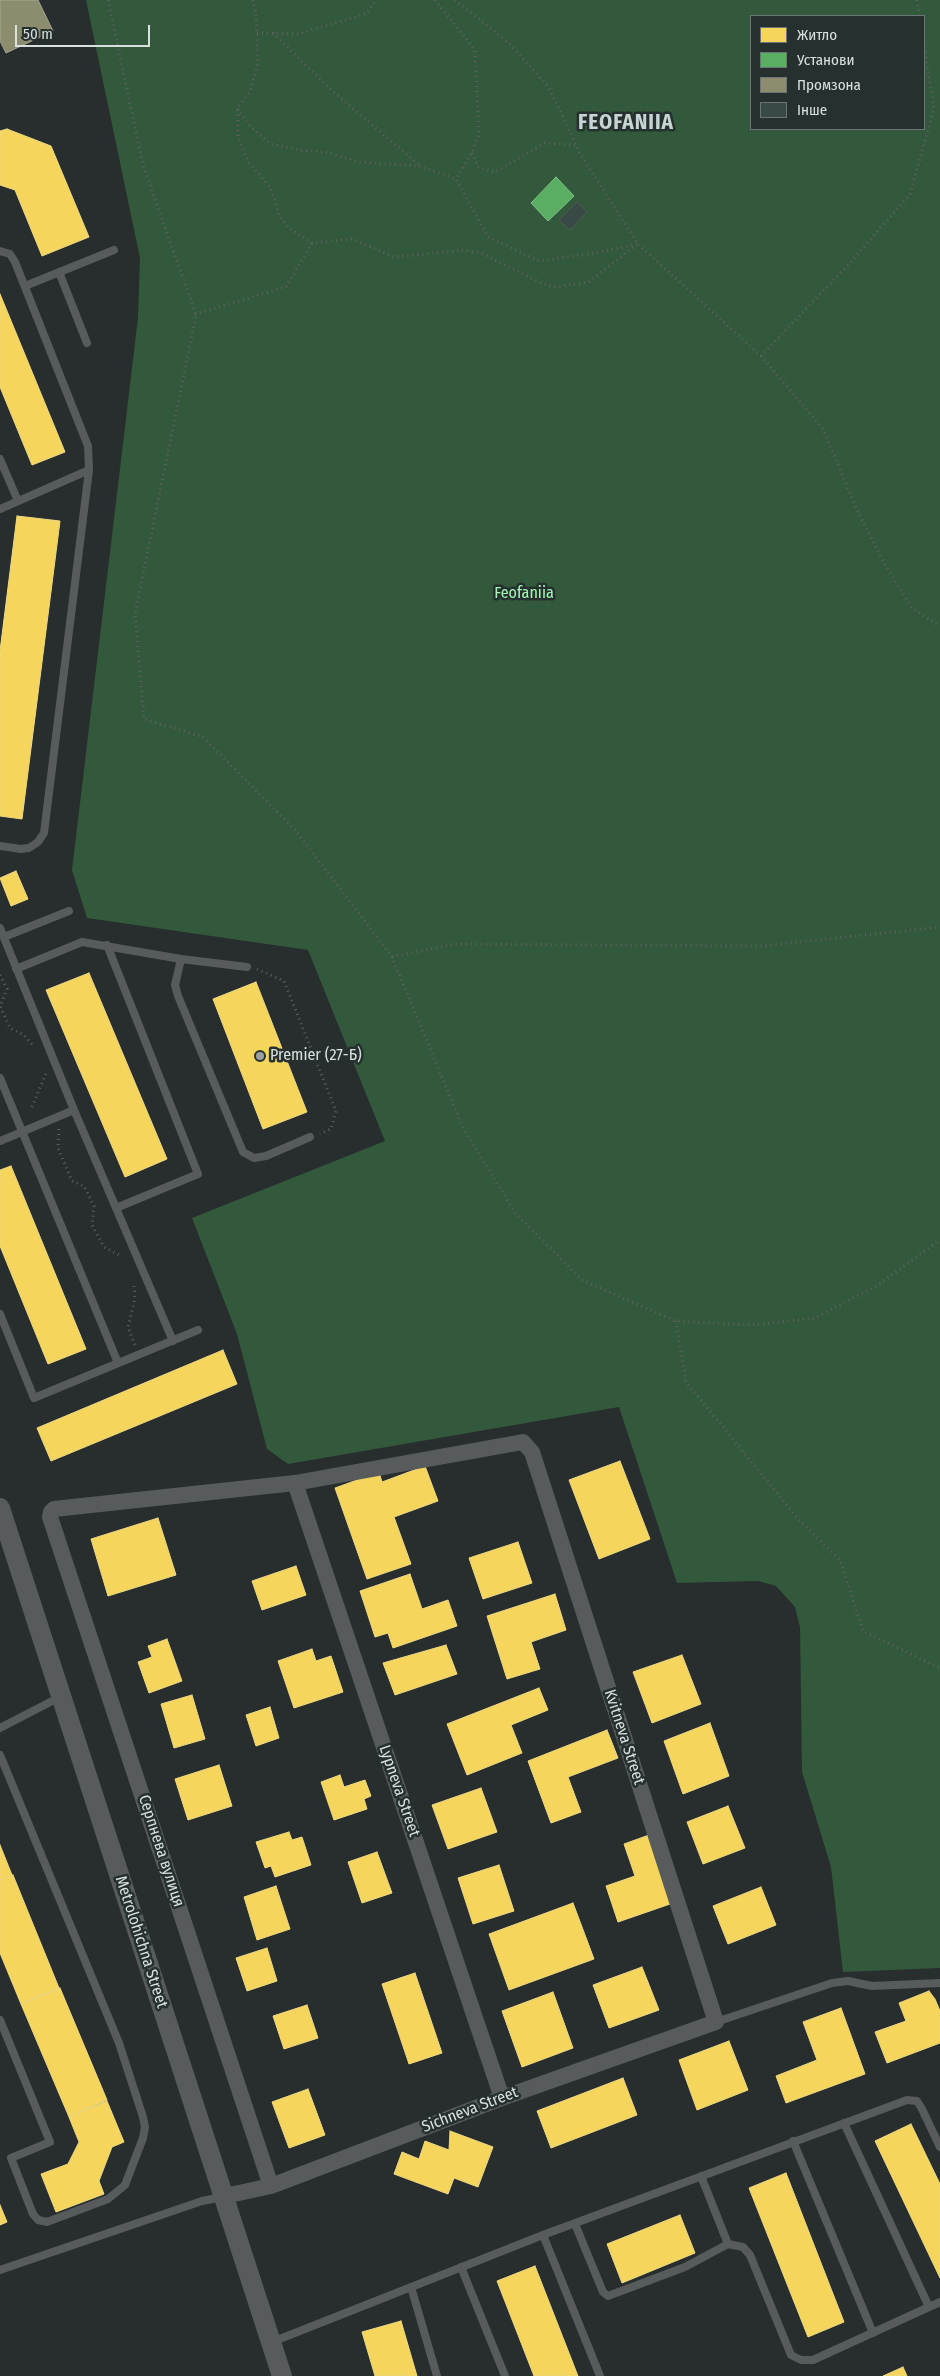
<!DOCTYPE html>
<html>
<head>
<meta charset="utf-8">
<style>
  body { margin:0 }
  #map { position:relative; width:940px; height:2376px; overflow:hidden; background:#282d2d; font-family:"Fira Sans Condensed",sans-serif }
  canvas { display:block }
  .legend { position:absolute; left:750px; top:15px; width:175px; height:115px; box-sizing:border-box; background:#25302f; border:1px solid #6d7676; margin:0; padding:6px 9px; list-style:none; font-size:15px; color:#d9e0e0 }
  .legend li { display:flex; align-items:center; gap:10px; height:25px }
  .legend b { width:25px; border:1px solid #6d7676 }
  .scale { position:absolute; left:15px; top:25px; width:135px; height:22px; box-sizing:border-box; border:2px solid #d9e0e0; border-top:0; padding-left:6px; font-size:15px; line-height:18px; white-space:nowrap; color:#d9e0e0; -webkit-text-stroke:4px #25302f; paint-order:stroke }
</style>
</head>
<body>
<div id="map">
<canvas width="940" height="2376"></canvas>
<ul class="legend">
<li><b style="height:14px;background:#f6d55c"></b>Житло</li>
<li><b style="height:14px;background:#5aae61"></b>Установи</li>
<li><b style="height:14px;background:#8c8c6e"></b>Промзона</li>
<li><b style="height:14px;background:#384946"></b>Інше</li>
</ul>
<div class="scale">50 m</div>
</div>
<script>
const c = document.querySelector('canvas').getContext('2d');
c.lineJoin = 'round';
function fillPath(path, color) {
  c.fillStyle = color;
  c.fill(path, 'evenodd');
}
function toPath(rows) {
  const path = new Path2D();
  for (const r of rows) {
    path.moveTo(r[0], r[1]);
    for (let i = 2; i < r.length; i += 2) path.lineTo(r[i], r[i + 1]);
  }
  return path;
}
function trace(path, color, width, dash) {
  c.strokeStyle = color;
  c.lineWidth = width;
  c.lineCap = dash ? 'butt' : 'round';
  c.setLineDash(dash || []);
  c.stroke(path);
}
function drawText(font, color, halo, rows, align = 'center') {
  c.font = font + ' "Fira Sans Condensed",sans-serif';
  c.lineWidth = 5;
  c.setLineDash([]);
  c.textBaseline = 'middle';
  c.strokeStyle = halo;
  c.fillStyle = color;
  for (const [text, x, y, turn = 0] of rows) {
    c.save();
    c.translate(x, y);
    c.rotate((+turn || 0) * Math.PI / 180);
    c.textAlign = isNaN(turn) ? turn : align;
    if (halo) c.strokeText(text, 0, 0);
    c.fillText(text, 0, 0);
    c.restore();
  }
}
fillPath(toPath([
  [86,0,940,0,940,1968,843,1972,831,1867,802,1772,800,1627,795,1607,776,1586,758,1581,677,1583,619,1407,288,1464,267,1449,237,1334,192,1218,385,1141,308,950,87,918,72,870,138,318,140,258],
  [751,16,924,16,924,129,751,129]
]), '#33593c');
const homes = toPath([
  [7,129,51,146,89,237,42,256,15,190,0,185,0,131,7,129],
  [0,294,65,452,32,465,0,387,0,294],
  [17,516,60,521,22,819,0,816,0,651,17,516],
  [16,871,28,899,11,906,0,878,16,871],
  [89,973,167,1159,125,1177,46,990,89,973],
  [256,982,307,1112,263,1129,213,999,256,982],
  [11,1166,86,1349,48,1364,0,1246,0,1170,11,1166],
  [223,1350,237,1384,51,1461,37,1428,223,1350],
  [620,1461,650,1539,599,1559,569,1480,620,1461],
  [425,1466,438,1501,394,1517,411,1564,367,1579,335,1488,379,1472,382,1482,425,1466],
  [158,1518,176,1575,108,1596,91,1539,158,1518],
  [518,1542,532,1583,483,1599,469,1558,518,1542],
  [296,1566,306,1595,262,1610,252,1581,296,1566],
  [410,1574,422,1609,448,1600,457,1626,393,1648,388,1633,375,1637,360,1591,410,1574],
  [555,1594,566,1630,531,1642,540,1669,507,1679,487,1616,555,1594],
  [167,1639,182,1681,149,1693,138,1662,152,1657,148,1646,167,1639],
  [446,1645,457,1674,395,1695,383,1663,446,1645],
  [312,1649,316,1661,331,1656,343,1692,294,1708,278,1661,312,1649],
  [682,1655,701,1704,652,1723,633,1672,682,1655],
  [539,1688,548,1710,511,1725,522,1753,467,1775,447,1724,539,1688],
  [192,1695,205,1739,174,1748,161,1704,192,1695],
  [270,1707,279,1738,256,1746,246,1715,270,1707],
  [710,1723,729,1776,683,1794,664,1741,710,1723],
  [607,1730,618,1758,568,1777,581,1812,551,1823,528,1761,607,1730],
  [219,1765,232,1806,188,1820,175,1779,219,1765],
  [340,1775,344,1787,365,1780,371,1796,364,1799,367,1809,334,1820,321,1782,340,1775],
  [481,1788,497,1832,448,1849,432,1805,481,1788],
  [728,1806,745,1848,703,1864,687,1822,728,1806],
  [289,1832,292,1840,302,1837,311,1865,275,1877,271,1866,265,1868,256,1842,289,1832],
  [649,1835,673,1903,618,1922,606,1886,635,1876,624,1844,649,1835],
  [0,1845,12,1875,0,1880,0,1845],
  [377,1852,392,1893,362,1903,348,1862,377,1852],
  [499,1865,514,1911,473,1924,458,1878,499,1865],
  [13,1875,59,1988,21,2004,0,1953,0,1880,13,1875],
  [276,1886,290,1929,257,1940,244,1897,276,1886],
  [761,1887,776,1925,728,1944,713,1906,761,1887],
  [573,1903,594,1959,509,1990,489,1934,573,1903],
  [267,1948,277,1981,247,1991,236,1958,267,1948],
  [642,1967,659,2010,609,2028,593,1985,642,1967],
  [415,1973,442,2053,409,2064,382,1984,415,1973],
  [60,1988,107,2100,69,2117,21,2004,60,1988],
  [929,1991,935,1999,940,2011,940,2043,887,2063,875,2032,906,2021,899,2003,929,1991],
  [553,1992,573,2048,522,2067,502,2011,553,1992],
  [307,2005,318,2038,284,2049,273,2016,307,2005],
  [841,2008,865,2074,786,2103,776,2076,817,2060,803,2022,841,2008],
  [729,2041,748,2090,697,2110,679,2060,729,2041],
  [623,2078,637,2115,551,2148,537,2111,623,2078],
  [308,2089,325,2135,289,2148,272,2102,308,2089],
  [107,2101,124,2142,112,2147,99,2181,104,2194,56,2212,41,2174,68,2164,79,2142,69,2117,107,2101],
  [911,2124,940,2184,940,2278,875,2141,911,2124],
  [450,2131,493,2147,478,2187,454,2178,448,2194,394,2174,402,2152,419,2159,425,2141,449,2150,450,2131],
  [786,2173,844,2322,808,2337,749,2188,786,2173],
  [0,2205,7,2222,0,2225,0,2205],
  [680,2215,695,2253,622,2283,607,2244,680,2215],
  [535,2266,578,2376,534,2376,497,2281,535,2266],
  [401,2321,417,2376,375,2376,362,2332,401,2321],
  [903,2367,907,2376,883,2376,903,2367]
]);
fillPath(homes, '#f6d55c');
trace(homes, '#edd884', 1);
const public = toPath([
  [556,177,574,196,548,221,531,203,556,177]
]);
fillPath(public, '#5aae61');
trace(public, '#80bd87', 1);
const industry = toPath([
  [0,0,38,0,53,31,6,53,0,41,0,0]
]);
fillPath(industry, '#8c8c6e');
trace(industry, '#a3a590', 1);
const building = toPath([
  [577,202,587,212,570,230,559,220,577,202]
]);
fillPath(building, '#384946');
trace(building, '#525656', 1);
trace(toPath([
  [108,0,143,165,196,315,135,614,144,719,203,737,296,831,392,957,464,1130,516,1214,582,1280,676,1321,751,1325,815,1318,878,1285,940,1240],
  [253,0,256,13,258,63,250,92,237,108,248,124,270,144,299,150,324,152,360,162,419,166,456,179,488,237,539,261,595,253,638,244],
  [435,0,475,50,479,134,472,152,456,179],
  [455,0,510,44,549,88,582,157,638,244,761,356,823,429,857,510,885,565,912,608,940,626],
  [917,0,919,16],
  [257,33,298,34,366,14,376,0],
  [273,33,329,88,419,165],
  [238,110,238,138,249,163,270,187,280,218,290,229,312,243,352,239,395,257,464,250,483,254,541,283,556,287,589,282,636,245],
  [472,153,478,167,495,172,545,143,576,145],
  [195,314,286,287,312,243],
  [761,356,850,263,910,194,934,109,924,44],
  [392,957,455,944,762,946,940,927],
  [257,969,284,981,336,1111,331,1129,320,1134],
  [0,975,7,989,0,1006,10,1028,24,1035,34,1047],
  [32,1107,46,1073],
  [59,1129,58,1148,72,1181,84,1186,94,1206,92,1225,104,1247,121,1256],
  [134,1286,135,1298,128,1327,135,1345],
  [676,1321,686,1382,800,1521,840,1560,863,1631,940,1668]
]), '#5e6060', 3, [1, 4]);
trace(toPath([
  [0,251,10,254,15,262,88,446,89,470],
  [59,272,87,343],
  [25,286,114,250],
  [0,459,18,501],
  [0,509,89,470,44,833,38,842,29,848,21,849,0,846],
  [0,928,74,1110,0,1141],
  [4,937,69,911],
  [107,945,198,1174,116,1208],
  [181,959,175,985,178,996,243,1152,254,1158,266,1156,310,1137],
  [16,969,82,942,181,959,247,967],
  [0,1078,118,1363],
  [74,1110,173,1341],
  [0,1314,34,1398,198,1330],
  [0,1728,60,1697],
  [0,1755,119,2043,143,2117,145,2127,143,2138,125,2185,108,2199,47,2222,38,2220,33,2214,11,2158,50,2142,0,2020],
  [716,2022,832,1983,848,1981,872,1986,940,1983],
  [844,2123,929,2307],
  [793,2141,873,2333],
  [701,2176,728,2244,743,2247,750,2255,791,2355,801,2360,813,2360,940,2302],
  [575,2224,603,2292,608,2296,685,2267,728,2244],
  [543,2235,600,2376],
  [461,2267,505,2376],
  [0,2270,202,2201,223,2197],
  [411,2287,437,2376],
  [272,2342,543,2235,907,2100,917,2101,922,2109,940,2147]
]), '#585b5c', 8);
trace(toPath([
  [295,1483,502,2098],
  [225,2196,271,2186,502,2098,716,2022,532,1452,523,1442,295,1483,54,1509,51,1512,50,1517,271,2186]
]), '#585b5c', 16);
trace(toPath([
  [0,1508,282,2376]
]), '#585b5c', 20);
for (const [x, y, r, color] of [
  [260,1056,5,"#9ba1a1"]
]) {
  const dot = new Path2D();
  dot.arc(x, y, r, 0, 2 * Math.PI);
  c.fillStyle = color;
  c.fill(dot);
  trace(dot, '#25302f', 2);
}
drawText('16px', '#a1f9b1', '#25302f', [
  ["Feofaniia",524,594]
]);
drawText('16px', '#d9e0e0', '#25302f', [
  ["Premier (27-Б)",270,1056]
], 'left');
drawText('16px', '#d9e0e0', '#25302f', [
  ["Kvitneva Street",624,1737,72],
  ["Lypneva Street",399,1791,71],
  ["Серпнева вулиця",161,1851,72],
  ["Metrolohichna Street",141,1942,72],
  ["Sichneva Street",470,2110,-21]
]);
c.letterSpacing = '1px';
drawText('bold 21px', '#c7d4d4', '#25302f', [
  ["FEOFANIIA",626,123]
]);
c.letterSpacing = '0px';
</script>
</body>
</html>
